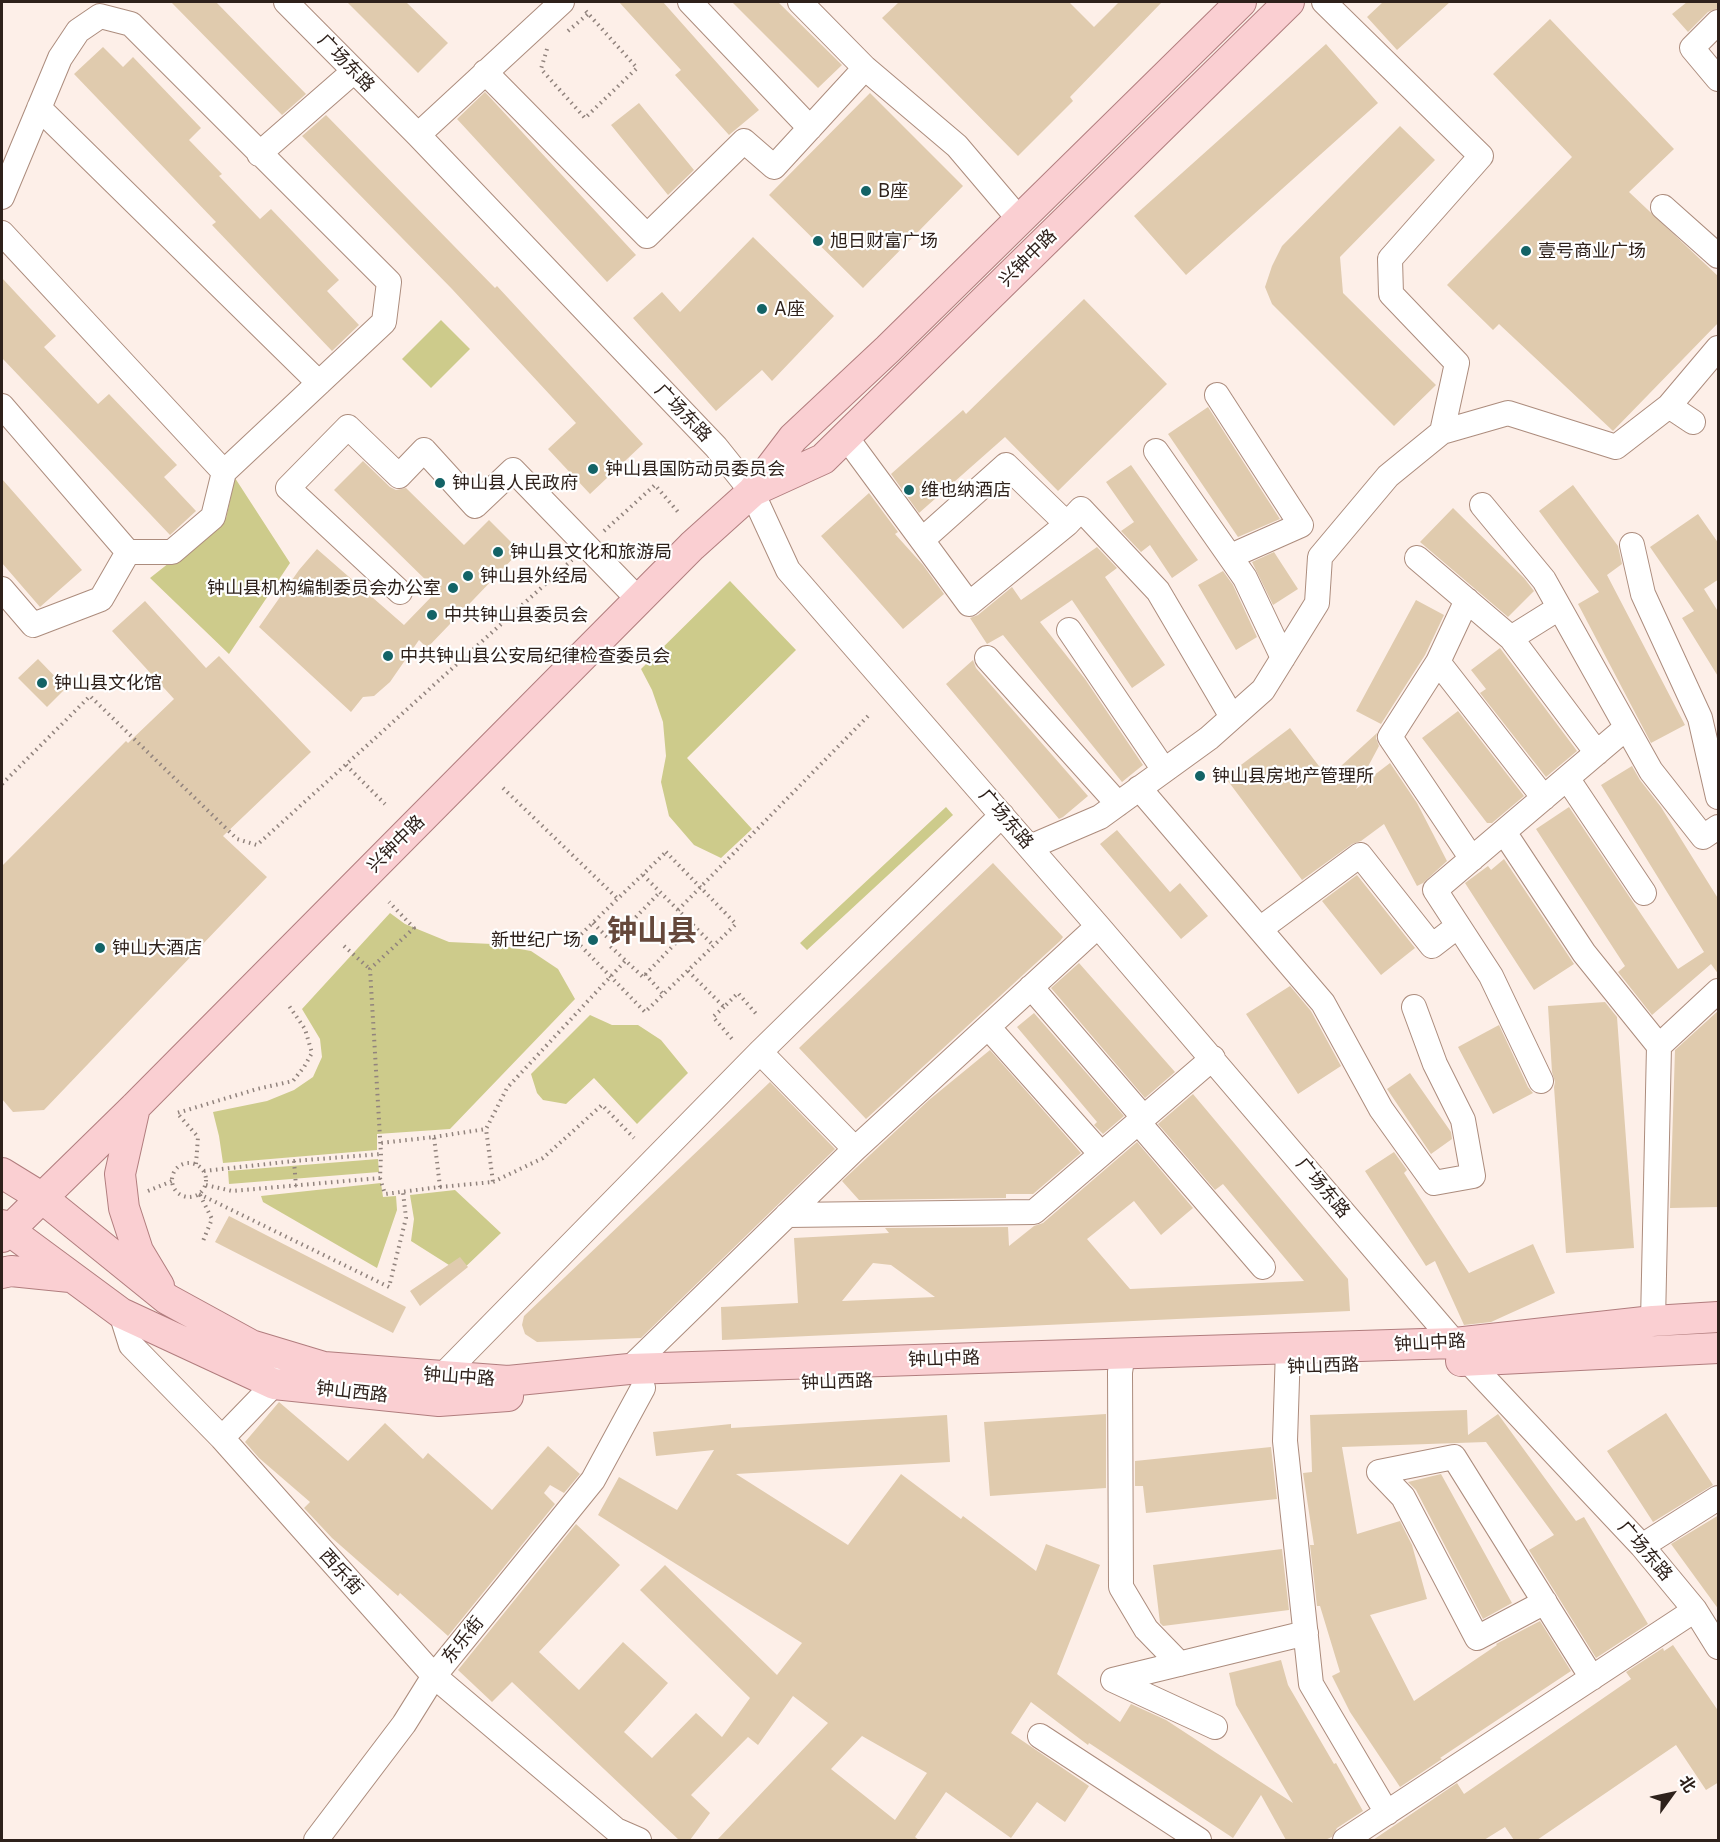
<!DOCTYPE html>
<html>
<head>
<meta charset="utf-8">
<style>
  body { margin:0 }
  #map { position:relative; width:1720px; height:1842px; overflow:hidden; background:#fdefe8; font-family:"Public Sans","Noto Sans SC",sans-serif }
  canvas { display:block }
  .frame { position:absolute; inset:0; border:3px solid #2e211b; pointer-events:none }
  .north { position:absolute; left:1642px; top:1764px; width:60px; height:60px; -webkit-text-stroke:4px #fff; paint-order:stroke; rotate:57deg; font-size:16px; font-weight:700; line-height:24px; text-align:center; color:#2e211b }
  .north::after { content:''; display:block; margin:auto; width:21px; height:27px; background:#2e211b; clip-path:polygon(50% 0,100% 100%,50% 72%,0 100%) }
</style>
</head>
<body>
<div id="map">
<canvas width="1720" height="1842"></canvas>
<div class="frame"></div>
<div class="north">北</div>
</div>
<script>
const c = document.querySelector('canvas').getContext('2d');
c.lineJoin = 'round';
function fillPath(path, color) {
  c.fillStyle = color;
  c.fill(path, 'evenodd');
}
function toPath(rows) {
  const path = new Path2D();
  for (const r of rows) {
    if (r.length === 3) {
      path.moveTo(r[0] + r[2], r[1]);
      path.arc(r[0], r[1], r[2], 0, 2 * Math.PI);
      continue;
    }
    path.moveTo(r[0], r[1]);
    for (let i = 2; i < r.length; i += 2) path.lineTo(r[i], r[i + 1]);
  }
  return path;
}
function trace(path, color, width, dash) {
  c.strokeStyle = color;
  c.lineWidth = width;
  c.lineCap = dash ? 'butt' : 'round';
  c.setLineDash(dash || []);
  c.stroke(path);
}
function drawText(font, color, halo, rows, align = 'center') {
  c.font = font + ' "Public Sans","Noto Sans SC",sans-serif';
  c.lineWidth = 4.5;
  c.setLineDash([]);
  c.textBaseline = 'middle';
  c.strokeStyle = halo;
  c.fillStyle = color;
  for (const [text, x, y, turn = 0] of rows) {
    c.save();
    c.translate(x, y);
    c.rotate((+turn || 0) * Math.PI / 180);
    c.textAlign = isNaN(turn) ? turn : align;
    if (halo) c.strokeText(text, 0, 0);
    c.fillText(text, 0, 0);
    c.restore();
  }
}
fillPath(toPath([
  [441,320,470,349,431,388,402,359],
  [235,478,290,563,229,654,150,578,226,518],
  [730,581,796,650,687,758,752,829,721,858,694,845,669,816,661,782,666,756,663,722,652,690,641,669],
  [946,807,953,815,807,950,800,943],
  [390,913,405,924,449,942,492,944,531,951,558,969,575,999,450,1129,377,1134,377,1150,223,1163,219,1136,213,1112,267,1101,294,1090,313,1077,322,1057,320,1039,302,1009],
  [590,1015,612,1025,638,1025,661,1040,688,1073,637,1124,594,1078,566,1104,543,1100,537,1093,531,1074],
  [378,1159,379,1172,229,1184,228,1171],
  [381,1183,383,1197,396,1196,397,1210,377,1268,263,1202,261,1196],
  [455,1190,501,1233,460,1272,411,1241,414,1219,410,1195]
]), '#cdcb8b');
fillPath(toPath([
  [171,2,216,2,306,94,282,115],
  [347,2,406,2,448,43,418,73],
  [619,2,663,2,759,110,729,135,675,75,681,70],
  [732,2,778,2,842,65,818,88],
  [899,2,1069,2,1094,27,1119,2,1162,2,1070,97,1073,101,1018,156,882,18],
  [1383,2,1450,2,1397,50,1367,17],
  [1687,2,1719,2,1719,8,1708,12,1688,32,1672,14],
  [1550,19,1674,149,1629,192,1719,277,1719,322,1613,431,1499,324,1493,330,1447,285,1572,157,1493,74],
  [1326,44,1378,103,1186,275,1134,216],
  [103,47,123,67,133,57,201,128,189,140,222,174,219,176,260,219,271,209,339,280,327,291,359,325,332,351,212,225,216,222,74,74],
  [485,92,636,255,607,282,457,119],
  [870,93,963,186,863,288,769,195],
  [639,103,694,170,668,195,611,125],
  [326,115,495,288,497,286,643,444,590,494,548,449,576,423,452,289,302,136],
  [1400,126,1435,160,1340,257,1343,293,1436,385,1394,426,1272,304,1265,287,1272,266,1282,246],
  [753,237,834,316,772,381,762,370,716,411,633,318,662,292,680,312],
  [2,278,56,336,44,347,98,404,109,394,177,465,164,477,196,511,170,535,2,358],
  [1084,299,1167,384,1058,491,1005,437,919,513,891,474,963,410,966,414],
  [1208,407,1280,519,1238,537,1168,434],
  [363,461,390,487,396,490,406,488,464,545,489,520,520,551,427,648,419,640,390,682,374,696,363,697,351,712,259,627,299,570,317,549,404,625,437,591,334,490],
  [1131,465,1198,560,1172,578,1150,545,1141,552,1121,531,1134,522,1106,482],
  [2,479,82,570,40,607,2,563],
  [1573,485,1618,546,1622,564,1607,575,1685,725,1651,743,1578,604,1599,592,1539,511],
  [869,493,898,532,895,534,923,565,944,594,903,629,821,536],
  [1453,508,1524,578,1534,591,1508,617,1420,542],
  [1698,514,1719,544,1719,579,1704,589,1719,613,1719,678,1682,618,1694,611,1650,547],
  [1097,547,1117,568,1105,577,1165,665,1132,688,1072,600,1040,622,1085,679,1143,765,1122,782,1003,635,987,644,970,618,978,615,1012,587,1021,600],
  [1274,552,1298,589,1273,605,1252,562],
  [1223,571,1233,585,1257,637,1236,650,1198,585],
  [1416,600,1444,615,1425,655,1381,724,1356,711],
  [145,601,206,668,219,656,311,752,223,836,267,877,44,1110,13,1112,2,1099,2,866,126,741,128,743,174,699,112,631],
  [1500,648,1577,751,1546,777,1480,693,1486,689,1471,670],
  [38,659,66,688,47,707,18,678],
  [973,660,976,668,1088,796,1063,817,1059,819,946,684],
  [1458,711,1524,796,1492,823,1487,823,1422,738],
  [1290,728,1328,778,1377,733,1376,738,1379,746,1356,789,1390,763,1417,803,1447,861,1423,883,1417,886,1384,824,1361,841,1352,844,1302,880,1225,777],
  [1632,766,1640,780,1661,807,1719,900,1719,975,1711,964,1652,1015,1618,972,1625,966,1536,829,1569,807,1678,969,1704,952,1601,785],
  [1117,830,1170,892,1180,883,1208,916,1181,939,1100,844],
  [1504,859,1574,964,1534,990,1465,883,1488,866,1491,870],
  [993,863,1063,937,1060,941,866,1119,799,1048],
  [1357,875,1415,948,1381,975,1322,901],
  [1079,963,1175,1072,1145,1098,1051,988],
  [1290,986,1311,1011,1341,1066,1298,1094,1246,1014],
  [1605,1002,1617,1017,1634,1248,1566,1253,1554,1087,1555,1082,1552,1072,1548,1006],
  [1719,1010,1719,1207,1670,1208,1675,1050],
  [1034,1013,1124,1116,1103,1134,1094,1125,1097,1122,1017,1027],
  [1499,1025,1528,1087,1533,1093,1493,1114,1458,1047],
  [990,1050,1081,1153,1033,1194,1006,1194,1006,1198,859,1200,842,1181,929,1100],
  [1410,1073,1451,1132,1452,1139,1431,1154,1387,1089],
  [770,1082,835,1149,641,1338,537,1342,525,1334,522,1325,524,1316],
  [1193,1094,1348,1279,1350,1311,722,1340,721,1307,798,1303,794,1238,889,1233,885,1228,1008,1227,1009,1246,1034,1226,1043,1223,1137,1142,1193,1208,1161,1235,1134,1201,1087,1239,1130,1289,1304,1281,1223,1184,1215,1190,1158,1124],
  [873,1263,891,1265,935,1297,842,1301],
  [1394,1152,1407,1170,1404,1173,1469,1273,1533,1244,1555,1293,1491,1322,1464,1325,1435,1261,1426,1266,1365,1171],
  [229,1216,406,1307,393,1333,215,1242],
  [460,1257,468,1267,420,1306,410,1291],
  [279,1402,348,1461,385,1423,423,1459,428,1453,492,1510,548,1446,580,1474,564,1493,550,1485,544,1493,555,1504,448,1636,400,1593,398,1596,332,1538,304,1508,310,1502,259,1458,245,1442],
  [1467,1410,1468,1435,1498,1414,1576,1521,1584,1517,1648,1624,1596,1658,1529,1550,1554,1535,1486,1442,1342,1447,1357,1534,1400,1521,1412,1545,1427,1599,1370,1615,1414,1701,1497,1645,1496,1644,1540,1621,1571,1671,1440,1758,1442,1759,1400,1787,1350,1712,1332,1676,1340,1672,1320,1606,1317,1606,1310,1545,1314,1545,1303,1473,1312,1472,1310,1415],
  [1666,1413,1713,1485,1653,1522,1607,1451],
  [1106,1414,1106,1488,990,1496,984,1422],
  [947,1415,950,1462,736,1474,848,1545,901,1474,961,1519,963,1516,1036,1571,1046,1544,1100,1565,1057,1674,1120,1722,1131,1704,1166,1720,1293,1803,1236,1705,1229,1673,1281,1660,1288,1685,1334,1764,1336,1763,1363,1811,1337,1828,1332,1837,1325,1840,1286,1840,1261,1795,1233,1838,1089,1743,1088,1745,1031,1702,1011,1733,1089,1786,1065,1822,1037,1802,1011,1838,946,1792,915,1837,919,1840,717,1840,828,1723,793,1696,758,1745,748,1737,691,1795,710,1813,690,1840,679,1840,512,1682,492,1702,458,1670,576,1524,620,1565,539,1652,579,1690,623,1642,668,1683,624,1732,652,1758,696,1713,722,1737,750,1698,640,1590,665,1565,777,1675,802,1643,598,1515,619,1477,677,1510,714,1450,656,1456,653,1432,731,1424,731,1428],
  [862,1736,927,1773,895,1820,831,1769],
  [1271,1447,1277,1499,1146,1513,1143,1486,1135,1486,1135,1461],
  [1441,1474,1512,1603,1483,1619,1416,1490,1408,1482],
  [1719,1515,1719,1610,1671,1544],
  [1282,1549,1289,1610,1163,1626,1160,1623,1153,1565],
  [1673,1645,1719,1712,1719,1782,1706,1790,1676,1745,1537,1840,1514,1840,1505,1827,1484,1840,1373,1840,1457,1783,1464,1794,1631,1679,1626,1672,1663,1648,1664,1651]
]), '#e0cbae');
const minor = toPath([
  [286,2,418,135,716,447,752,492,788,570,1098,926,1455,1343,1468,1361,1642,1546,1695,1610,1718,1647],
  [690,2,810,128],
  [800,2,865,68,957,146,1019,219],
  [1718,22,1692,48,1718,79],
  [485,72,647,236,744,141,774,167,865,68],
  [39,108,319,383],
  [418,135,562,2],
  [259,154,353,72],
  [2,197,60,58,78,31,100,16,131,24,389,282,384,322,224,472,213,517,172,552,128,552,2,406],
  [1663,207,1718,256],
  [2,233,224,472],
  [1217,395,1301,525,1231,556],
  [1669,406,1718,348],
  [1442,432,1508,413,1616,447,1669,406,1693,422],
  [846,437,969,604,1067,524,1006,465,922,540],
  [1156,451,1245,578,1283,658],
  [1482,505,1544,580,1651,771,1703,837,1718,827],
  [1067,524,1081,509,1158,591,1232,717],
  [1632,545,1643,594,1700,718,1718,797],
  [1417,558,1511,638,1559,608],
  [2,589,33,625,101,599,128,552],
  [400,592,288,488,348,427,399,476,424,450,475,506,513,470,639,600],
  [1467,600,1438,662,1390,737,1472,859],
  [1069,630,1164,770],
  [1511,638,1597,753],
  [987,658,1118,804],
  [1438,662,1544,798],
  [1567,778,1644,893],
  [1139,788,1323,1003,1381,1109,1434,1183,1473,1176,1463,1120,1435,1064,1414,1007],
  [1504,832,1584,953,1659,1046],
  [1030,847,1100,817,1209,738,1263,690,1317,603,1320,557,1388,476,1442,432,1457,363,1391,294,1390,259,1481,156,1324,2],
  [1260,929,1360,855,1432,946,1458,926],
  [1031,987,1144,1118],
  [988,1027,1101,1154],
  [760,1052,855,1149],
  [1541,1081,1491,976,1435,890,1626,728],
  [1138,1122,1263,1267],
  [787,1215,1034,1212,1213,1058],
  [121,1313,131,1345,222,1438,434,1676,404,1724,316,1840],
  [1653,1321,1659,1046,1718,991],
  [1288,1349,1285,1441,1311,1684,1387,1813],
  [1123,1354,1120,1372,1121,1587,1146,1629,1180,1664],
  [629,1369,855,1149,1098,926],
  [441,1388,442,1376,760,1052,1002,815],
  [222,1438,286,1372],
  [1642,1546,1718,1498],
  [1545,1602,1477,1638,1403,1497,1379,1472,1454,1457,1592,1678],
  [1215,1727,1113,1680,1306,1633],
  [1040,1736,1199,1840],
  [639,1840,616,1830,434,1676,593,1480,643,1388],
  [1345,1840,1695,1610]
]);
const major = toPath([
  [755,490,823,459,1289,2],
  [135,1107,120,1174,124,1208,138,1251,159,1286],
  [2,1173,41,1197,167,1299,251,1345,324,1367,508,1381,629,1369,1455,1343,1653,1321,1718,1317],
  [2,1225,121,1313,274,1384,439,1401,508,1396],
  [2,1237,135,1107,692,546,752,492,793,438,888,349,1241,2],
  [2,1273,11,1271,70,1277],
  [1461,1361,1718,1348]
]);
trace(minor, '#ac8c7d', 26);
trace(major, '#b17d7e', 32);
trace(toPath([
  [568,31,588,14],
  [547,49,541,69,585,118,637,68,584,9],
  [604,531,655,485,678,512],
  [346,765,385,804],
  [2,784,90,696,237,839,257,845,572,560],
  [503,788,618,899],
  [666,852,736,924,645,1012,575,940,666,852],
  [643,875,693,925,643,977,609,945,660,892],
  [678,910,869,715],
  [593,923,612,942],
  [693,925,714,946],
  [344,946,370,969],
  [688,971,724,1007,738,993,758,1016],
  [645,974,663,994],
  [724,1007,713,1017,733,1040],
  [434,1137,486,1129,507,1088,626,960],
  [294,1161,296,1186],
  [189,1180,17],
  [196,1164,198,1137,177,1113,257,1089,293,1081,304,1067,312,1053,305,1029,287,1003],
  [204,1171,294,1161,381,1154],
  [380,1178,385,1194,440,1187,434,1137,381,1143],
  [493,1182,543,1158,602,1105,634,1138],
  [206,1185,232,1191,380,1178,381,1154,370,969,414,928,389,902],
  [440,1187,493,1182,486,1129],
  [148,1191,172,1181],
  [199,1194,389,1287,406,1218,403,1192],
  [200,1195,212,1219,203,1241]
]), '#91837d', 4, [1.5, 4.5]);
trace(minor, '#fff', 24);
trace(major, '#facfd2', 30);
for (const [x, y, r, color] of [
  [866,191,6,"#136366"],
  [818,241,6,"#136366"],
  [1526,251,6,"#136366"],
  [762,309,6,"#136366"],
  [593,469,6,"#136366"],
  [440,483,6,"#136366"],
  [909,490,6,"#136366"],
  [498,552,6,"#136366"],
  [468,576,6,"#136366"],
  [453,588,6,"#136366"],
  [432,615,6,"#136366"],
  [388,656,6,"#136366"],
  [42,683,6,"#136366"],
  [1200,776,6,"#136366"],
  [593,940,6,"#136366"],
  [100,948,6,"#136366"]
]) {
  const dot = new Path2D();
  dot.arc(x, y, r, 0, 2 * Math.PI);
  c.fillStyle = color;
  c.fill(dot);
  trace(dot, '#fff', 2);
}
drawText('18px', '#2e211b', '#fff', [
  ["广场东路",346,63,46],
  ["兴钟中路",1028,258,-45],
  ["广场东路",683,413,46],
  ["广场东路",1006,819,49],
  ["兴钟中路",396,844,-45],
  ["广场东路",1323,1188,50],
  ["钟山中路",1430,1343,-3],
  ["钟山中路",944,1359,-2],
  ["钟山西路",1323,1366,-2],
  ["钟山中路",459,1377,4],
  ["钟山西路",837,1382,-2],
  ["钟山西路",352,1392,6],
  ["广场东路",1645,1551,49],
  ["西乐街",341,1572,48],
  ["东乐街",463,1640,-51]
]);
drawText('18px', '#2e211b', '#fff', [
  ["B座",878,191],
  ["旭日财富广场",830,241],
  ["壹号商业广场",1538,251],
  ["A座",774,309],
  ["钟山县国防动员委员会",605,469],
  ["钟山县人民政府",452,483],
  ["维也纳酒店",921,490],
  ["钟山县文化和旅游局",510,552],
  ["钟山县外经局",480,576],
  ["钟山县机构编制委员会办公室",441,588,"right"],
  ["中共钟山县委员会",444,615],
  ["中共钟山县公安局纪律检查委员会",400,656],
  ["钟山县文化馆",54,683],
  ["钟山县房地产管理所",1212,776],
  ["新世纪广场",581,940,"right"],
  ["钟山大酒店",112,948]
], 'left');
drawText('bold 30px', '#65483b', '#fff', [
  ["钟山县",652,932]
]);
</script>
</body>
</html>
